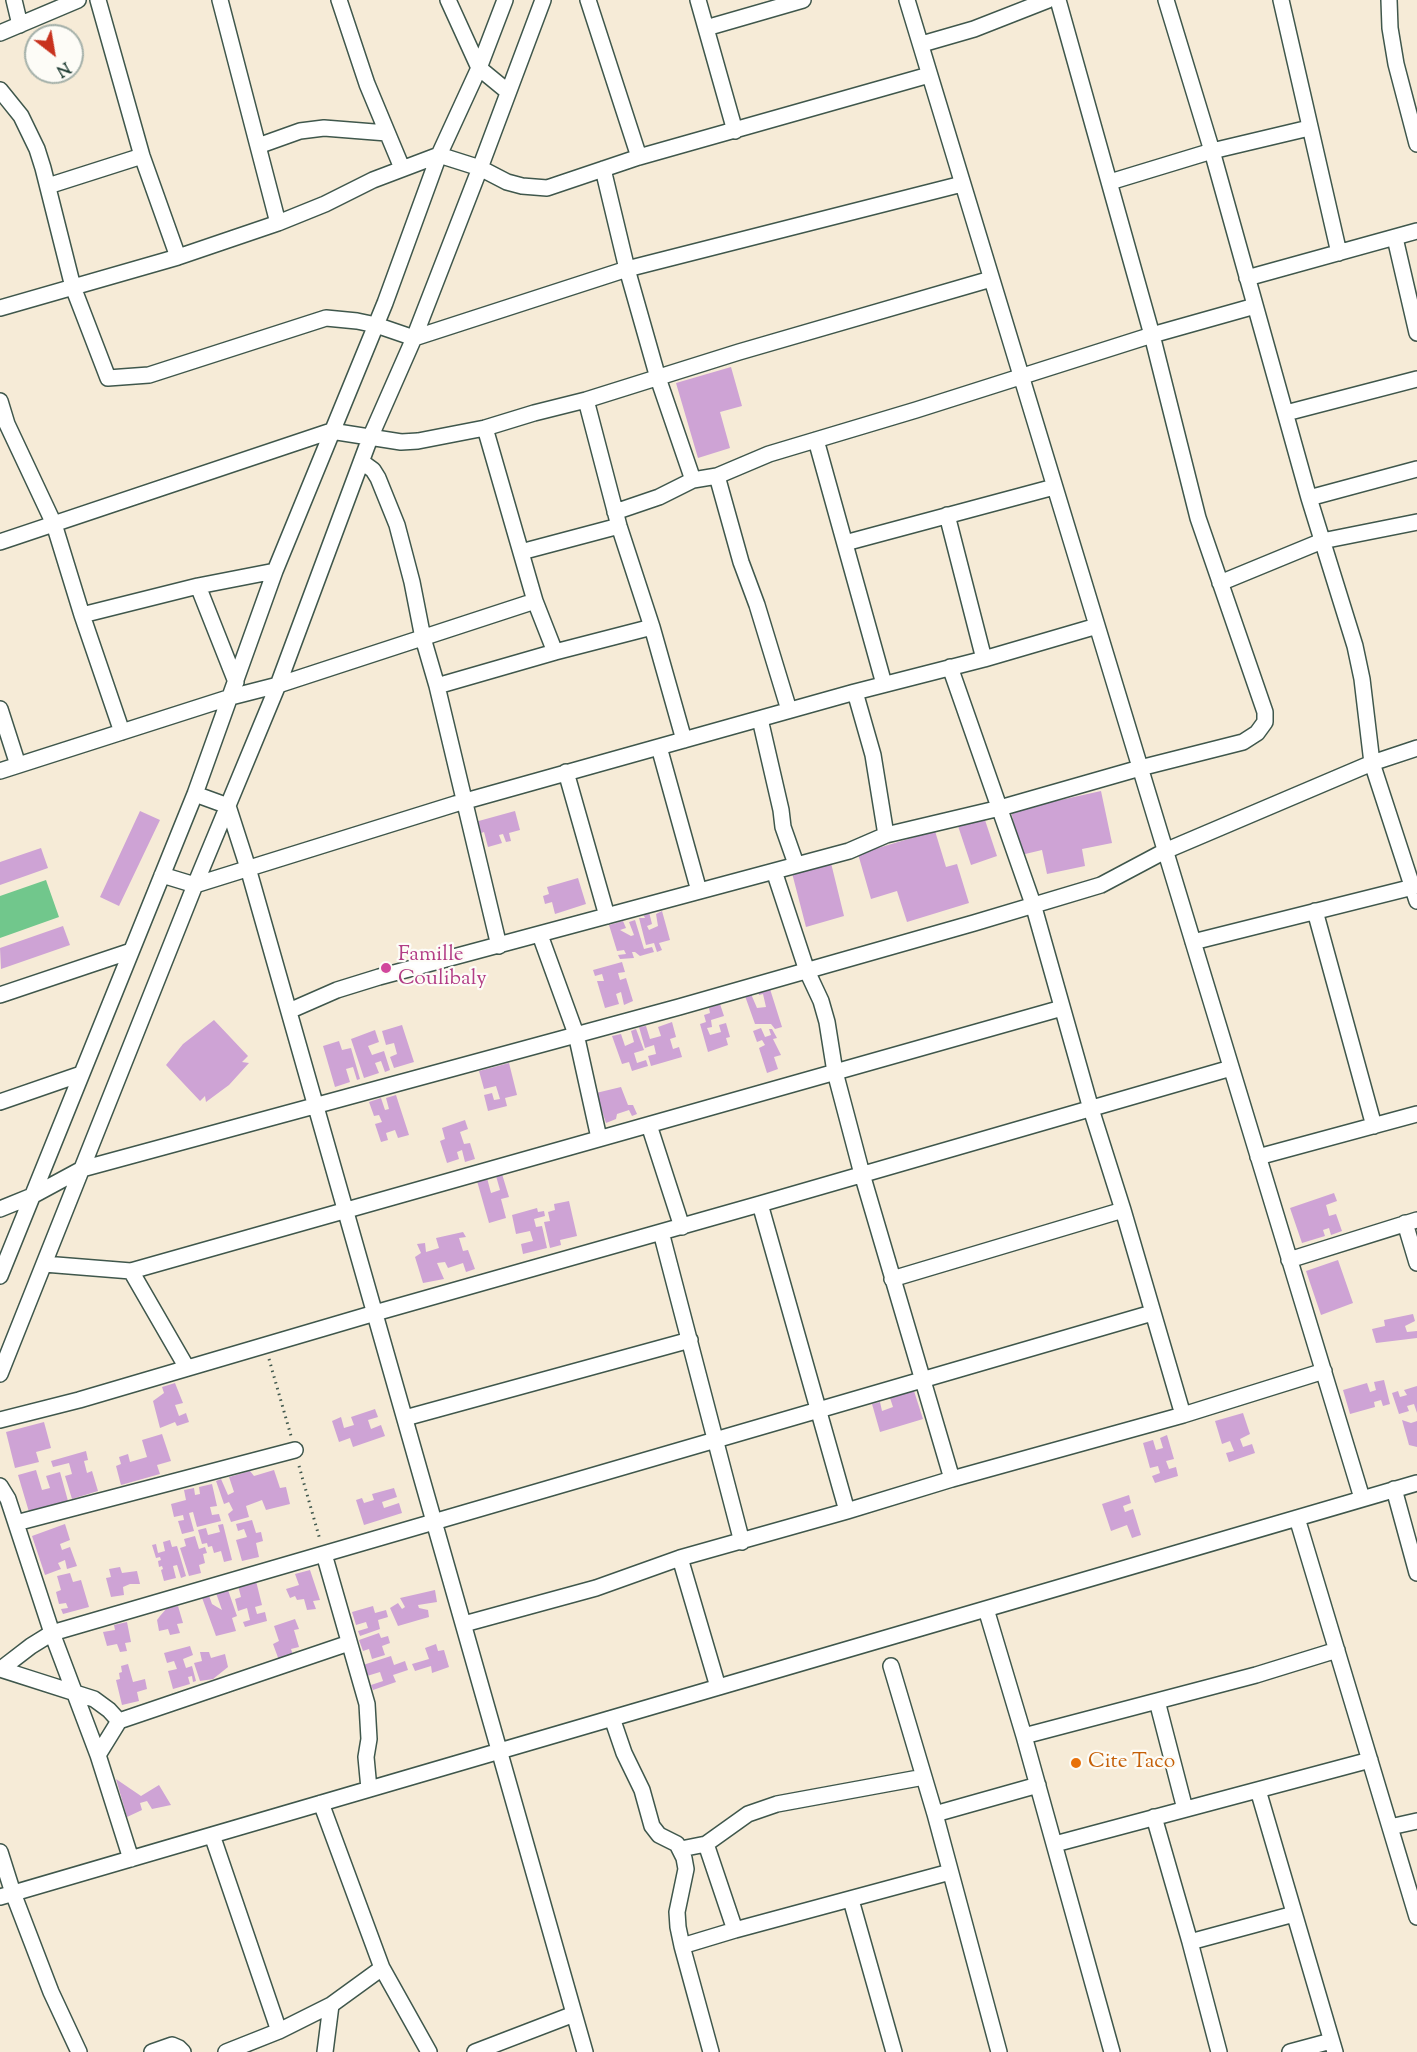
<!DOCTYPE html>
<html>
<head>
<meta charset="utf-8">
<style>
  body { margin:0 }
  #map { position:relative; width:1417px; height:2052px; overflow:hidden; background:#f6ebd7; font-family:"Sorts Mill Goudy",serif }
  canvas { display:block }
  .north { position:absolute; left:24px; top:24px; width:60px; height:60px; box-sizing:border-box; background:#fdfcf7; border:2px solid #a4b0a9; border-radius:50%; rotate:149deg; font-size:16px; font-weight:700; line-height:24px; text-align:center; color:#1f3d34 }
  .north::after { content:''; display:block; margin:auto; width:21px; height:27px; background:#c8321e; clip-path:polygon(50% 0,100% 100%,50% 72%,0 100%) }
</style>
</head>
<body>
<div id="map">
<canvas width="1417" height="2052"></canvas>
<div class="north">N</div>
</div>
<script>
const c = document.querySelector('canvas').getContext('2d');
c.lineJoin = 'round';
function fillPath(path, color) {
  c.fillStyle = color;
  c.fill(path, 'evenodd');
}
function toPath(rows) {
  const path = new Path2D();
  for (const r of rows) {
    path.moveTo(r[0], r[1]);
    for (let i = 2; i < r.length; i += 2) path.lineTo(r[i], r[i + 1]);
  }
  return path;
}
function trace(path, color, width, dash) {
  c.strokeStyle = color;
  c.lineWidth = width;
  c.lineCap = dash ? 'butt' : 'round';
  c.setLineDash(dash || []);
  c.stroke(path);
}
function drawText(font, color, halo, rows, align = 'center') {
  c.font = font + ' "Sorts Mill Goudy",serif';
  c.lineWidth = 4.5;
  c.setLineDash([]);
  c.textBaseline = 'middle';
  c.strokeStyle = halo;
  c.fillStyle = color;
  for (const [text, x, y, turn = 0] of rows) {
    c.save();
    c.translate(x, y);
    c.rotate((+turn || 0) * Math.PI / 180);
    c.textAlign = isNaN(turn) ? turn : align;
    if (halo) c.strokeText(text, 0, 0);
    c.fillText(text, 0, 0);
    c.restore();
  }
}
fillPath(toPath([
  [46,880,59,917,0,938,0,896]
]), '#71c78c');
fillPath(toPath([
  [731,367,742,406,720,412,730,448,698,458,676,383],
  [1101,791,1112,843,1082,849,1085,866,1047,874,1042,850,1021,855,1011,811],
  [140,811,160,820,119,906,100,897],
  [515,811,520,830,509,833,511,841,506,842,503,834,499,835,502,843,488,847,484,832,478,834,475,822],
  [984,817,997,856,971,865,958,826],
  [935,831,946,867,957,864,969,903,907,922,897,891,871,899,858,854],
  [41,848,48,868,0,885,0,862],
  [831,863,844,916,806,927,792,873],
  [578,878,586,904,555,914,552,902,545,904,543,896,549,894,547,887],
  [662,911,670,940,659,943,662,950,657,952,654,943,646,945,639,918,645,918,643,914,649,912,652,924,647,926,649,930,658,926,656,914],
  [635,920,644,949,652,947,654,952,640,956,635,952,632,952,634,958,620,959,618,955,626,954,624,950,617,951,609,925,623,921,626,928,620,930,631,936,634,935,629,922],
  [63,926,70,945,1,969,0,948],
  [622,962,625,972,618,973,620,980,626,978,633,1001,624,1005,621,992,616,994,619,1004,605,1008,597,981,604,981,602,974,595,976,593,970],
  [770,989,782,1027,775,1029,771,1024,755,1024,745,996,751,994,757,1008,766,1007,763,994,759,995,758,991],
  [720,1004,724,1016,711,1020,712,1027,707,1028,710,1035,721,1032,719,1025,726,1023,730,1037,726,1038,728,1045,708,1052,700,1024,706,1022,704,1015,710,1013,709,1008],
  [214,1020,248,1056,242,1062,249,1063,229,1085,206,1102,205,1096,200,1101,166,1065,183,1044],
  [672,1022,676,1037,670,1039,673,1049,679,1047,682,1057,651,1066,648,1056,656,1054,654,1045,645,1048,639,1027,646,1026,650,1039,661,1036,658,1027],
  [402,1025,414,1062,394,1068,390,1057,397,1054,394,1043,386,1045,382,1031],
  [761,1028,765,1037,771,1035,769,1029,772,1029,777,1038,773,1039,781,1055,774,1057,778,1069,767,1073,759,1048,765,1045,762,1040,757,1042,753,1031],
  [636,1029,644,1050,634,1053,637,1063,646,1060,648,1066,632,1071,629,1062,622,1064,612,1036,621,1034,625,1046,634,1042,631,1031],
  [375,1030,379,1042,368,1046,372,1055,384,1051,390,1070,385,1072,381,1061,375,1063,379,1073,364,1078,351,1039],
  [339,1041,342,1050,351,1048,360,1079,357,1080,353,1067,346,1069,350,1082,335,1087,323,1046],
  [509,1063,517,1095,505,1098,507,1106,488,1111,484,1095,492,1093,494,1100,500,1099,496,1086,484,1089,479,1071],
  [621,1087,628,1105,633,1105,637,1114,632,1116,629,1110,617,1114,616,1119,606,1123,596,1093],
  [396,1095,409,1135,398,1138,395,1130,386,1133,388,1140,381,1142,375,1124,382,1122,379,1115,374,1116,369,1102,381,1098,385,1110,389,1109,386,1098],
  [465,1120,468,1129,460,1132,464,1144,470,1143,475,1159,465,1162,462,1150,457,1152,459,1159,447,1163,440,1141,445,1139,442,1128],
  [502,1174,509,1197,501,1199,506,1218,489,1223,477,1181,487,1178,491,1193,500,1190,496,1176],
  [1334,1193,1337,1201,1326,1205,1329,1216,1336,1214,1342,1231,1331,1235,1329,1228,1323,1230,1325,1236,1302,1243,1290,1208],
  [569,1201,577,1236,560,1240,561,1245,550,1248,544,1222,550,1221,548,1212,555,1210,554,1204],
  [537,1208,538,1212,544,1211,545,1216,534,1219,536,1227,542,1226,547,1248,523,1254,521,1244,533,1241,530,1231,516,1234,512,1215],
  [463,1232,466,1237,459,1238,463,1251,468,1250,475,1269,466,1272,463,1263,448,1268,445,1262,437,1263,444,1279,423,1283,415,1257,421,1253,417,1244,425,1243,426,1252,439,1248,436,1238],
  [1338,1260,1353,1303,1321,1315,1306,1271],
  [1413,1314,1415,1321,1405,1326,1407,1332,1417,1331,1417,1338,1376,1343,1372,1329,1385,1326,1384,1320],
  [1384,1380,1390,1404,1383,1406,1381,1400,1374,1402,1375,1407,1350,1414,1343,1390,1367,1383,1370,1392,1376,1390,1374,1382],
  [175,1383,183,1403,175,1405,179,1416,186,1413,189,1422,177,1426,175,1422,160,1428,153,1401,164,1393,162,1387],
  [1417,1386,1417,1413,1414,1404,1407,1406,1409,1411,1399,1414,1392,1393,1398,1391,1400,1397,1407,1395,1404,1390],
  [914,1391,923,1419,880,1432,872,1404,880,1402,882,1411,893,1407,890,1398],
  [375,1409,378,1417,368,1420,371,1429,381,1425,385,1436,353,1447,350,1438,339,1442,332,1421,341,1417,344,1428,354,1425,351,1417],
  [1243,1413,1250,1434,1240,1439,1243,1447,1252,1444,1255,1453,1229,1462,1226,1453,1234,1451,1230,1441,1222,1444,1215,1421],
  [1402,1420,1411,1423,1417,1421,1417,1447,1409,1445],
  [44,1422,51,1448,36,1452,39,1462,15,1468,6,1432],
  [162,1434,171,1461,157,1465,160,1474,121,1485,116,1466,121,1464,119,1457,128,1454,130,1462,147,1457,142,1440],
  [1167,1435,1174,1459,1166,1461,1169,1469,1176,1467,1178,1476,1155,1483,1152,1476,1160,1473,1158,1466,1150,1468,1143,1443,1153,1440,1156,1450,1163,1448,1160,1438],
  [86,1451,88,1460,84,1461,87,1473,92,1471,98,1491,72,1499,65,1476,72,1474,69,1463,53,1467,51,1461],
  [36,1470,42,1490,50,1488,46,1476,60,1472,68,1501,29,1512,18,1475],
  [274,1470,280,1488,286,1487,290,1504,266,1510,262,1500,246,1506,249,1517,231,1522,228,1514,233,1510,229,1502,224,1504,216,1481,221,1479,228,1495,234,1492,229,1477,250,1471,254,1476],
  [212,1484,217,1506,210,1507,212,1515,219,1514,221,1521,197,1527,193,1512,189,1513,194,1531,182,1534,178,1521,184,1520,183,1515,174,1517,171,1504,186,1500,184,1490,194,1488,195,1495,200,1494,199,1487],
  [394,1488,397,1497,382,1502,384,1508,399,1503,402,1513,364,1525,356,1500,362,1498,364,1503,374,1500,372,1494],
  [1129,1495,1131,1503,1123,1506,1125,1512,1133,1509,1141,1535,1132,1538,1127,1525,1111,1531,1102,1504],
  [252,1520,256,1533,261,1532,263,1541,256,1543,259,1557,242,1561,236,1540,247,1537,244,1529,238,1531,236,1524],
  [65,1524,70,1540,60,1544,62,1550,70,1547,77,1566,67,1569,65,1560,58,1563,61,1569,45,1575,32,1536],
  [223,1524,232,1560,224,1562,221,1551,214,1553,212,1546,208,1547,207,1543,202,1544,198,1530,206,1528,208,1535,220,1532,218,1525],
  [195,1536,199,1549,205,1547,207,1553,203,1554,205,1563,199,1565,201,1573,189,1576,180,1548,186,1546,184,1539],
  [170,1540,172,1547,177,1546,186,1576,181,1578,177,1565,173,1566,176,1578,164,1581,161,1570,163,1569,162,1566,159,1567,158,1561,161,1560,160,1557,156,1558,152,1545,156,1544,158,1553,165,1551,163,1542],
  [120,1567,122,1573,137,1571,140,1584,130,1584,123,1587,124,1595,111,1597,106,1578,111,1577,109,1569],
  [310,1570,320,1600,313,1601,316,1609,307,1610,304,1599,297,1600,295,1596,290,1598,286,1589,299,1585,295,1574],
  [70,1573,73,1582,81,1580,89,1607,63,1614,61,1609,68,1608,66,1603,59,1604,56,1592,61,1590,57,1576],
  [256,1581,262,1605,255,1607,257,1614,265,1612,267,1621,245,1627,243,1622,250,1620,247,1608,238,1611,235,1599,241,1597,238,1586],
  [228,1590,237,1616,232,1618,236,1631,216,1636,201,1595,208,1593,212,1604,222,1610,216,1593],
  [435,1590,437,1602,418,1605,419,1608,428,1610,429,1617,398,1626,390,1608,398,1603,402,1609,405,1607,400,1598],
  [178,1606,183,1623,177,1624,180,1633,170,1635,168,1629,159,1631,157,1620,160,1616,167,1608],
  [373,1606,375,1613,386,1610,388,1617,378,1620,380,1629,360,1636,358,1631,368,1628,366,1622,356,1625,352,1612],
  [295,1619,299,1629,294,1630,299,1647,291,1649,294,1658,280,1663,273,1644,279,1641,274,1626],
  [127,1622,131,1642,125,1643,127,1651,120,1652,117,1644,107,1646,103,1632,115,1630,114,1625],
  [379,1633,381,1638,388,1636,390,1643,382,1646,385,1655,372,1659,369,1649,363,1651,359,1640],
  [436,1644,438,1651,444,1650,449,1667,432,1673,431,1666,415,1671,412,1664,429,1659,425,1648],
  [190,1646,193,1655,183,1659,186,1668,192,1666,196,1681,193,1682,192,1676,188,1677,190,1684,173,1689,168,1671,177,1669,174,1661,167,1663,164,1653],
  [200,1652,209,1652,211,1658,225,1654,228,1667,213,1679,200,1681,194,1663,202,1661],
  [391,1656,394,1665,405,1661,408,1670,393,1675,396,1682,373,1690,371,1685,383,1681,380,1672,367,1676,363,1665],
  [128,1664,133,1682,145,1679,147,1689,137,1692,139,1701,122,1705,116,1680,120,1679,119,1673,122,1672,121,1666],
  [116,1779,141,1796,159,1785,171,1805,152,1809,147,1801,140,1803,142,1810,127,1817]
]), '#cea3d5');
const minor = toPath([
  [14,0,20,25],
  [98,0,142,156,178,257],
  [220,0,278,223],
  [339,0,367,84,402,168],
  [448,0,479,68,507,91],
  [588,0,639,157],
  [698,0,735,131],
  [907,0,1362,1498],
  [1166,0,1212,151,1309,498,1355,646,1362,679,1372,763,1417,901],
  [1281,0,1339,253],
  [1389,0,1390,28,1396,64,1417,144],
  [706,28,803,0],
  [0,33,78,0],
  [922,44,974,29,1048,0],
  [0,90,21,116,37,149,43,168,73,287,108,378,149,375,326,318,357,321,376,325,414,338,627,269,962,184],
  [258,146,300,131,324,128,387,133],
  [603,169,627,269,658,378,693,480],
  [1110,182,1212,151,1309,128],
  [48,186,142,156],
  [1395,238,1417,333],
  [1247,278,1417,231],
  [0,308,178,257,278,223,325,204,373,180,439,155,480,168,507,182,522,186,547,188,639,157,929,75],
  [586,400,619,526,652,627,684,740],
  [0,401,7,424,54,524,82,615,122,732],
  [1286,413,1417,379],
  [485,428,535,601,555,652],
  [816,440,884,684],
  [362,462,373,470,378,478,397,525,412,582,423,638,437,686,499,946],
  [717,476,741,562,757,605,789,710],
  [1309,498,1417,469],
  [615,512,659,497,693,480,717,476,769,454,916,410,1152,335,1255,306],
  [947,515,984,659],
  [0,542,331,431,401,442,418,441,485,428,534,413,586,400,739,352,991,279],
  [845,543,1054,487],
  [521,552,619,526],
  [1220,583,1322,541,1417,522],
  [198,586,236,682],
  [82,615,198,586,275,571],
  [950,667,1033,904,1091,1109,1123,1210,1183,1415],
  [437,686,555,652,652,627],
  [855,692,873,755,886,835],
  [0,709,18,765],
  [760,719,781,810,783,827,796,864],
  [659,747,699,891],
  [0,771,231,697,278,685,535,601],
  [566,772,607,916],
  [195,794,228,806,248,868,585,2052],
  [774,871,807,971,821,1001,827,1022,835,1072,862,1174,952,1479],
  [162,875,195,885,455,804,855,692,984,659,1097,626],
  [1315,911,1374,1126],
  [540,935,576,1034,599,1138],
  [1193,942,1417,886],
  [0,995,131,951],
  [289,1011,337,990,379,977,849,851,886,835,1000,808,1140,768,1243,742,1257,733,1265,722,1265,712,1198,518,1152,335,1058,0],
  [0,1102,81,1074],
  [649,1125,682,1227],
  [1258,1157,1417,1114],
  [760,1204,847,1511],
  [0,1209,32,1196,82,1169,679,1007,974,923,1101,885,1165,851,1372,763,1417,748],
  [1405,1223,1417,1263],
  [661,1232,742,1542],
  [1289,1260,1417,1220],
  [44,1264,131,1271,1062,1008],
  [131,1271,187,1368],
  [0,1276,195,794,275,571,385,303,439,155,479,68,505,0],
  [892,1279,1123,1210],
  [0,1374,195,885,278,685,370,438,414,338,480,168,543,0],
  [405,1418,690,1340],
  [0,1420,79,1400,375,1313,760,1204,1231,1068],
  [0,1486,8,1499,52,1633,98,1755,131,1859],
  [1394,1489,1417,1573],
  [1297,1518,1417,1917],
  [16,1523,295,1450],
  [324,1554,367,1704,369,1739,366,1757,369,1789],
  [986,1609,1024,1736,1112,2052],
  [464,1624,596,1588,680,1558],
  [891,1666,935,1814,999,2052],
  [0,1669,94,1699,109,1710,119,1721],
  [1,1669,31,1646,52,1633,1152,1313],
  [718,1687,680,1558,847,1511,952,1479,1183,1415,1324,1371],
  [1157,1701,1185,1809],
  [612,1718,624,1753,642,1790,652,1826,659,1835,677,1844,684,1858,686,1869,677,1912,678,1927,682,1946,711,2052],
  [1024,1736,1256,1675,1337,1650],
  [98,1755,119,1721,349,1643],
  [1258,1790,1335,2052],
  [321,1803,382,1968,429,2052],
  [935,1814,1038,1785],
  [1154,1817,1190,1942,1219,2052],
  [1390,1827,1417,1821],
  [212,1835,279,2031],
  [706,1844,735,1930],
  [1055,1844,1370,1760],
  [681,1849,706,1844,748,1814,777,1804,924,1777],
  [0,1852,13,1893,51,1992,79,2052],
  [0,1897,1417,1483],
  [851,1900,894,2052],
  [1190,1942,1294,1914],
  [682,1946,735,1930,950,1872],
  [152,2052,172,2045,179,2048,183,2052],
  [226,2052,279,2031,331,2005,382,1968],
  [325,2052,331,2005],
  [475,2052,574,2014],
  [1290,2052,1331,2041]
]);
trace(minor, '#3f574c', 18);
trace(toPath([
  [269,1359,291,1436],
  [299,1466,320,1540]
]), '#3f574c', 3, [1.5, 4.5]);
trace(minor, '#fff', 15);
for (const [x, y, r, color] of [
  [386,968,6,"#d1479c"],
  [1076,1763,6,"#e8710a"]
]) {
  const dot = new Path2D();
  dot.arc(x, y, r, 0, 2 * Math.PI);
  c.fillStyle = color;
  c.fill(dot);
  trace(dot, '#fdfcf7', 2);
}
drawText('21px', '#b23c85', '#fdfcf7', [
  ["Famille",398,956],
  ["Coulibaly",398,980]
], 'left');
drawText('21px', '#c56008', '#fdfcf7', [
  ["Cite Taco",1088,1763]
], 'left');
</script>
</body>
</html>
